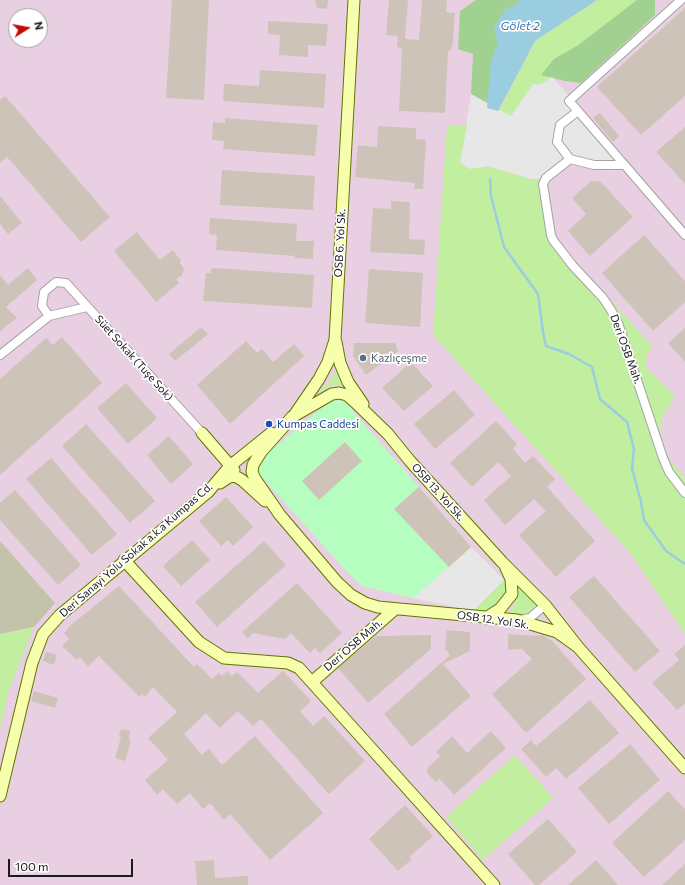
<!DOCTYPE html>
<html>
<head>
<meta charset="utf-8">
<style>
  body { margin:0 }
  #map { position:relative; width:685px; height:885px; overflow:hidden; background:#eeeadf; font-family:Commissioner,sans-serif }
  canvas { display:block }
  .north { position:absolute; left:8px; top:8px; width:40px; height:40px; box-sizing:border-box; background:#fff; border:1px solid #a4a4a4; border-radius:50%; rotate:79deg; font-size:11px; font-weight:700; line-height:16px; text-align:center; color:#1b1b1b }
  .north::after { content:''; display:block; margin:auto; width:14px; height:18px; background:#c60900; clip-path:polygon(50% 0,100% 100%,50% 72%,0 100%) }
  .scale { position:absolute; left:8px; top:859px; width:125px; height:18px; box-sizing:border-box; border:2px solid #1b1b1b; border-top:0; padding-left:5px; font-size:12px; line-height:14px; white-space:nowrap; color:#1b1b1b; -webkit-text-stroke:3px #fff; paint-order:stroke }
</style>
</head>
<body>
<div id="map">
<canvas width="685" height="885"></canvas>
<div class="north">N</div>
<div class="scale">100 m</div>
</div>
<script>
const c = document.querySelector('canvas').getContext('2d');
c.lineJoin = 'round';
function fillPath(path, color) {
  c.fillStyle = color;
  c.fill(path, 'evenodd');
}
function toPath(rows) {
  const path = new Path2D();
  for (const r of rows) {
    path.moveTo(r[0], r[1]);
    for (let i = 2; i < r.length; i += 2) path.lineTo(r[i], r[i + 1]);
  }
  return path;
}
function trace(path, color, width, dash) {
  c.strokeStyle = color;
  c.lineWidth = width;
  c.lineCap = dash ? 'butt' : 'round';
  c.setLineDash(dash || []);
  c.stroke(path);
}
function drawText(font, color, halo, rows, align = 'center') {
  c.font = font + ' Commissioner,sans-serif';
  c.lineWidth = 3.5;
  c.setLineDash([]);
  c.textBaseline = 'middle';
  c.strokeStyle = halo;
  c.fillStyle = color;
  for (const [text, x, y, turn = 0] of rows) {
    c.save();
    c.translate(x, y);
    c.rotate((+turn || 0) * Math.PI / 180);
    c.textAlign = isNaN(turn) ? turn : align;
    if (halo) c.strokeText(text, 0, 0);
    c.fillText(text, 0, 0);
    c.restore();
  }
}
fillPath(toPath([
  [0,0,685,0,685,885,0,885],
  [16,16,40,16,40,40,16,40]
]), '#e8d0e2');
fillPath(toPath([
  [0,541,55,603,34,627,0,634]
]), '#c2c3aa');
fillPath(toPath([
  [595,0,638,0,552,77,541,84,533,84,511,116,498,113,535,41],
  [447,126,467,126,460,162,470,169,488,166,531,179,547,179,543,187,550,233,653,347,647,353,646,367,675,397,661,419,660,449,685,478,685,634,631,554,433,335],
  [338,363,349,391,340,385,332,385,316,396,329,382,334,374],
  [504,580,507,588,505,598,495,608,487,612,473,611],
  [518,582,538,606,531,615,514,617,507,615,513,607,518,597],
  [34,627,9,690,0,729,0,634],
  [515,755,553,798,483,860,446,817]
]), '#c2ee9f');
fillPath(toPath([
  [476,0,527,0,502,46,492,106,483,107,471,94,473,54,458,49,460,11],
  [637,0,655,0,655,15,581,83,565,81,541,75,554,59,577,46]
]), '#a0d190');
fillPath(toPath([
  [331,400,344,401,419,487,395,509,449,567,413,598,362,586,346,571,259,474,257,462]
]), '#b6febf');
fillPath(toPath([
  [552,77,626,158,610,171,566,164,547,179,531,179,488,166,470,169,460,162,467,126,467,119,471,94,511,116,533,84,541,84],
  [471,547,504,580,473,611,413,598]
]), '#e7e7e7');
fillPath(toPath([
  [521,0,597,0,535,41,498,111,487,108,491,59,498,44,494,29,504,11]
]), '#9bcde0');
trace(toPath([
  [490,179,491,196,504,247,538,294,543,332,546,346,569,354,592,367,600,399,627,422,634,449,632,468,641,502,644,520,666,551,685,564]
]), '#9bcde0', 2.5);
fillPath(toPath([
  [172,0,209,0,204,100,166,98],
  [315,0,328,0,327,9,317,8],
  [389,0,408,0,405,39,419,40,422,0,447,0,446,12,455,13,453,42,451,51,448,51,445,113,399,111,402,48,397,47,398,36,386,35],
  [685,8,685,96,641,135,597,87],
  [268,21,328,24,326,46,308,45,308,57,279,55,280,35,268,34],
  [260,70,326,74,324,108,223,101,224,84,259,86],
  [5,96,110,217,81,242,7,157,0,163,0,100],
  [600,113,619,136,613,142,593,118],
  [225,118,318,125,315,156,223,149,224,141,212,140,213,122,225,123],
  [378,126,416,128,416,139,426,140,423,189,414,189,415,183,355,177,358,145,377,147],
  [685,127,685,184,656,152],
  [222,170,315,176,313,210,220,205],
  [591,181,601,182,633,217,590,256,568,231,586,214,572,198],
  [0,196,22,223,8,234,0,224],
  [391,201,410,202,409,239,425,240,424,255,370,252,373,208,391,209],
  [210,218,297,224,296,241,314,241,313,259,295,258,295,256,216,250,217,235,209,234],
  [137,232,160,260,173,250,181,261,180,263,184,269,182,275,176,279,179,283,156,302,114,251],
  [644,235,685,281,685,302,653,331,602,273],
  [28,268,37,280,6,307,17,318,0,331,0,275,8,285],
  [215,268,314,275,312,308,203,301,206,273,211,273,211,269],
  [369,269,423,273,420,327,365,323],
  [201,327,208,334,175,361,169,354],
  [685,328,685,362,668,343],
  [62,337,102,383,0,475,0,379,46,338,53,345],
  [246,341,257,353,262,349,273,362,294,344,304,356,230,424,197,385],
  [354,343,395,343,398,351,366,375,353,356],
  [411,362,433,386,404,411,382,388],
  [126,383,157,418,128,444,97,408],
  [454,390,475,415,435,449,414,424],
  [496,421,517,444,513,449,525,463,533,456,555,479,547,487,595,541,556,577,519,535,546,511,534,499,505,525,484,500,511,476,498,462,472,487,450,463],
  [86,424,155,501,130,523,62,446],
  [169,436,193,464,171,484,147,455],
  [345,442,362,461,319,500,302,481],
  [51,458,117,534,92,555,26,479],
  [419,487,471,547,449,567,394,509],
  [15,490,81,565,58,585,0,520,0,503],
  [226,497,253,527,233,546,228,540,221,546,199,521],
  [192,540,210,560,181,586,163,566],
  [264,541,286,565,217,627,195,602],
  [594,576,660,651,635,672,569,597],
  [297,583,342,633,320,653,315,648,310,653,291,633,285,639,253,633,248,638,242,632],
  [119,586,194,667,197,664,212,679,219,673,222,676,227,671,232,676,237,672,258,693,283,671,311,701,300,711,313,726,324,716,365,761,329,794,261,719,253,726,238,711,220,728,206,713,184,734,202,755,209,749,222,765,255,736,323,813,270,860,230,814,224,820,210,803,203,809,190,793,177,804,163,789,157,795,145,780,168,760,148,738,177,712,153,687,145,697,142,694,139,697,99,656,88,666,80,657,77,660,62,646,69,639,64,633,71,625],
  [447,630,470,632,470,651,443,664,471,696,412,747,384,714,450,655,445,649],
  [508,634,535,636,543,635,552,641,586,679,526,733,492,694,532,659,522,649,508,650],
  [431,635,431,649,368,703,338,668,376,636],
  [685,645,685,704,677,710,652,683,679,660,674,654],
  [46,652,57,655,54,665,43,661],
  [34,691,58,698,55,708,31,701],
  [590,700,619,733,566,779,556,768,546,777,521,749,531,740,536,746],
  [121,729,130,731,129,739,131,740,125,761,115,758,121,737,119,736],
  [491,731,506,748,454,795,439,778,436,782,427,773,428,767,440,756,436,752,452,736,467,753],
  [630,744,660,780,609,824,578,788],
  [668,791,685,809,685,840,644,877,612,843],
  [405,805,433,836,409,857,412,859,398,871,369,839],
  [548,819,577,852,539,885,535,885,508,854],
  [214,860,215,878,248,876,248,885,197,885,195,861],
  [596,860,618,885,568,885],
  [685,864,685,885,662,885]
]), '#cec3b8');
const street = toPath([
  [578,111,569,101,681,0],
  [570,159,546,178,543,184,551,235,553,240,573,266,603,298,611,310,618,323,663,458,669,472,685,493],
  [623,165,594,165,570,159,557,142,560,125,578,111,685,235],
  [49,316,42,306,44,292,56,282,66,283,202,433],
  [0,355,49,316,87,307],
  [520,620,530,618,545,605]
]);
const secondary = toPath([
  [336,342,340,363,348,382,363,404],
  [295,414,319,379,328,362,335,340,354,0],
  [202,433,234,470],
  [220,483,229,477,235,476,242,480,265,501],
  [124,560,199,642,224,658,288,663,299,668,494,885],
  [486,618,500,609,512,594,511,579,506,568],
  [578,647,545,605,502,562,410,461,388,434,354,401,347,395,339,393,332,394,292,417,261,452,256,460,253,465,252,472,255,479,280,515,337,582,351,595,365,603,378,607,517,620,557,632,578,647,685,768],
  [312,682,395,609],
  [0,796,32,663,43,634,60,615,208,492,230,466,271,433]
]);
trace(street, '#a2a2a2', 10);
trace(secondary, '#627400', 13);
trace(street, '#fff', 8);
trace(secondary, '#f7ffac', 11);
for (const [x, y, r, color] of [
  [363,358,4,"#5c6f8a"],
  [269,424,4,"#1a4fb4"]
]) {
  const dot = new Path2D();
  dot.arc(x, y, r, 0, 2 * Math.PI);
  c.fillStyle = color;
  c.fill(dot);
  trace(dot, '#fff', 1.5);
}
drawText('11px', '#1b1b1b', '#fff', [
  ["OSB 6. Yol Sk.",340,243,-87],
  ["Deri OSB Mah.",626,349,70],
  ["Süet Sokak (Tuşe Sok)",134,358,48],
  ["OSB 13. Yol Sk.",438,492,48],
  ["Deri Sanayi Yolu Sokak a.k.a Kumpas Cd.",136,550,-41],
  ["OSB 12. Yol Sk.",493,620,8],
  ["Deri OSB Mah.",353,645,-41]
]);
drawText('11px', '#4e5e75', '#fff', [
  ["Kazlıçeşme",371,358]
], 'left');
drawText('11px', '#164399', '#fff', [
  ["Kumpas Caddesi",277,424]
], 'left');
drawText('italic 12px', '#4074b2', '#fff', [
  ["Gölet 2",520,26]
]);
</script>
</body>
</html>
